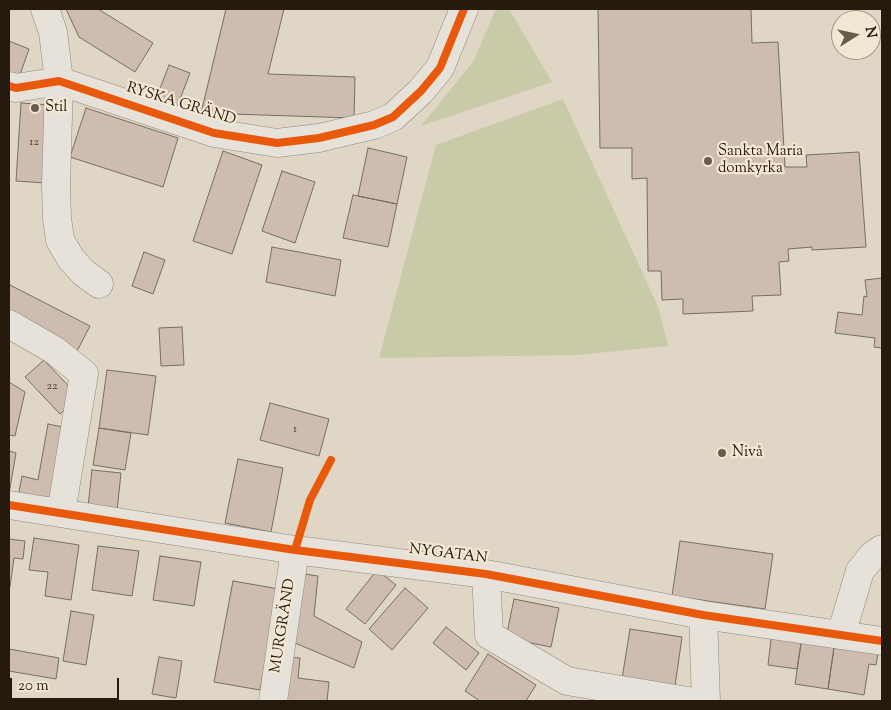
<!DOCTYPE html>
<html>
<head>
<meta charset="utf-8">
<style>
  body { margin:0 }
  #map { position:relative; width:891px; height:710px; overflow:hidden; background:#e0d6c5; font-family:"Sorts Mill Goudy",serif }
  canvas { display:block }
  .frame { position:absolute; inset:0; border:10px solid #26190d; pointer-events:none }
  .north { position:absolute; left:831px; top:10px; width:50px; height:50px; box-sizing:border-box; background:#f2e7d2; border:1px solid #a09583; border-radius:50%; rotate:80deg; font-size:14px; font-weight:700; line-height:20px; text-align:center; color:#26190d }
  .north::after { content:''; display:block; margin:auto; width:18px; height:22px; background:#675b4d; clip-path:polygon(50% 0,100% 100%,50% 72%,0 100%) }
  .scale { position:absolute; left:10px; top:678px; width:109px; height:22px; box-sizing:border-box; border:2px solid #26190d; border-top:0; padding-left:6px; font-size:15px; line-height:18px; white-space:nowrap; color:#26190d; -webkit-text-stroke:4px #f2e7d2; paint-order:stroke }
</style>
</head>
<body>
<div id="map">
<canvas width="891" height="710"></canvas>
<div class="frame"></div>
<div class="north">N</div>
<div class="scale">20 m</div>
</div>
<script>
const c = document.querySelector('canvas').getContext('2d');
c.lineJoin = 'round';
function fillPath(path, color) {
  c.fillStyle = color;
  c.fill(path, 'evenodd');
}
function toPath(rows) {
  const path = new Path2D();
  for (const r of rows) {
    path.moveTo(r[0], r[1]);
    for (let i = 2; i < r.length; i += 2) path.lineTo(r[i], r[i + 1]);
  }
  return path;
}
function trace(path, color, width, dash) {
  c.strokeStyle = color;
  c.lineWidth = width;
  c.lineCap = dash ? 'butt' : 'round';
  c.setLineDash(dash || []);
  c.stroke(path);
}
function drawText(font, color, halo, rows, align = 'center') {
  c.font = font + ' "Sorts Mill Goudy",serif';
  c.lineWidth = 4.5;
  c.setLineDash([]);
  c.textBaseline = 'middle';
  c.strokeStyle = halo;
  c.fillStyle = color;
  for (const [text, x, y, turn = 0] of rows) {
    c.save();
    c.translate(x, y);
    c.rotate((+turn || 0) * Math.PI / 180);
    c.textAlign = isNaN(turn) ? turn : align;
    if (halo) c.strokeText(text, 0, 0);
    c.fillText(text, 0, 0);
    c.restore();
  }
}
fillPath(toPath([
  [496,9,509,9,552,82,421,126,473,62],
  [563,99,659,309,668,346,577,355,379,358,436,145]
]), '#c8caa8');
const building = toPath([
  [66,9,98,9,153,43,135,72,79,37,66,9],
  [226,9,284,9,268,74,355,77,354,118,201,113,226,9],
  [598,9,751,9,752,43,778,42,785,167,807,167,806,155,859,152,866,247,812,250,812,247,788,249,789,261,779,262,781,295,752,296,753,311,683,314,683,299,662,300,661,271,648,271,647,178,632,179,632,148,600,148,598,9],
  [9,41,29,49,16,86,9,83,9,41],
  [169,65,190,73,177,107,156,99,169,65],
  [21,103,51,105,46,183,16,181,21,103],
  [86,108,178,138,163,187,70,157,86,108],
  [368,148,407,157,397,204,358,196,368,148],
  [223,151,262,165,232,254,193,241,223,151],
  [282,171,315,182,295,243,262,231,282,171],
  [353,195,397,204,388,247,343,238,353,195],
  [272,247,341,260,335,296,266,282,272,247],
  [144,252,165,260,153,294,132,286,144,252],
  [882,278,882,348,874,347,875,338,835,333,838,312,862,315,864,296,867,297,865,280,882,278],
  [10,285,90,326,76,353,9,319,9,288,10,285],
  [182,327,184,365,161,366,159,328,182,327],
  [44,360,79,397,60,414,25,377,44,360],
  [107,370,156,376,148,435,99,428,107,370],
  [9,382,25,392,15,436,9,435,9,382],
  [270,403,329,419,319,456,260,440,270,403],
  [48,424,72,429,57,504,18,497,22,476,38,480,48,424],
  [99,428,131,433,125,470,93,465,99,428],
  [9,451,16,453,9,494,9,451],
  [238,459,283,468,271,532,225,523,238,459],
  [92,470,121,473,117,511,88,507,92,470],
  [34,538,79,545,71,600,45,596,48,572,29,570,34,538],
  [9,539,25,541,23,559,14,558,10,587,9,586,9,539],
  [680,541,773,554,765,609,672,596,680,541],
  [98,546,139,551,132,596,92,590,98,546],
  [160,556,201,562,194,606,153,600,160,556],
  [377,570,396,585,365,624,346,609,377,570],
  [298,573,318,576,314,616,362,642,354,668,288,640,298,573],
  [233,581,279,589,260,690,214,682,233,581],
  [405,588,428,608,392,650,369,629,405,588],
  [514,599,559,608,551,647,506,638,514,599],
  [71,611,94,615,86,665,63,661,71,611],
  [446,627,479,653,466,670,433,643,446,627],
  [630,629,682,637,674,693,621,685,630,629],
  [772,631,802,637,797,669,768,665,772,631],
  [802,637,835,641,828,689,795,684,802,637],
  [835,641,879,648,876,665,869,664,864,695,828,689,835,641],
  [9,649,59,658,56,679,9,671,9,649],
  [488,654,536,685,526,701,480,701,465,691,488,654],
  [159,657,182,661,176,698,152,694,159,657],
  [285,657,300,658,298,678,329,682,327,701,280,701,285,657]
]);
fillPath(building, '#cebcb0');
trace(building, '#756e64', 1);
const minor = toPath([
  [45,9,53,32,59,81,56,186,57,218,60,240,71,259,84,273,99,284],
  [9,86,16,88,59,81,214,133,277,143,319,138,374,125,393,117,421,91,440,68,464,9],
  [9,324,54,350,84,374,61,513],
  [9,505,295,550,486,574,703,615,882,641],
  [486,574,489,635,567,681,688,701],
  [703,615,706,701],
  [841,635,860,571,872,556,882,549],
  [273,701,295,550]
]);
trace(minor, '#8f887d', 29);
trace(minor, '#e7e2d9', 28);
trace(toPath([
  [9,86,16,88,59,81,214,133,277,143,319,138,374,125,393,117,421,91,440,68,464,9],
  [9,505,295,550,486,574,703,615,882,641],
  [295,550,310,500,331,460]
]), '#e8590c', 8);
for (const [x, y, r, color] of [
  [35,108,5,"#675b4d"],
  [708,161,5,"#675b4d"],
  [722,453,5,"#675b4d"]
]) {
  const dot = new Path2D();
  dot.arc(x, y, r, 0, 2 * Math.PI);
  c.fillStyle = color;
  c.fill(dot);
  trace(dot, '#f2e7d2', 2);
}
drawText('12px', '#504236', null, [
  ["12",34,143],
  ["22",52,387],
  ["1",295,430]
]);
drawText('15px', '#26190d', '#f2e7d2', [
  ["RYSKA GRÄND",181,105,17],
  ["NYGATAN",448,555,7],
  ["MURGRÄND",284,626,-81]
]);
drawText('15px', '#26190d', '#f2e7d2', [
  ["Stil",45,108],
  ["Sankta Maria",718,152],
  ["domkyrka",718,169],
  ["Nivå",732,453]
], 'left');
</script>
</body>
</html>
